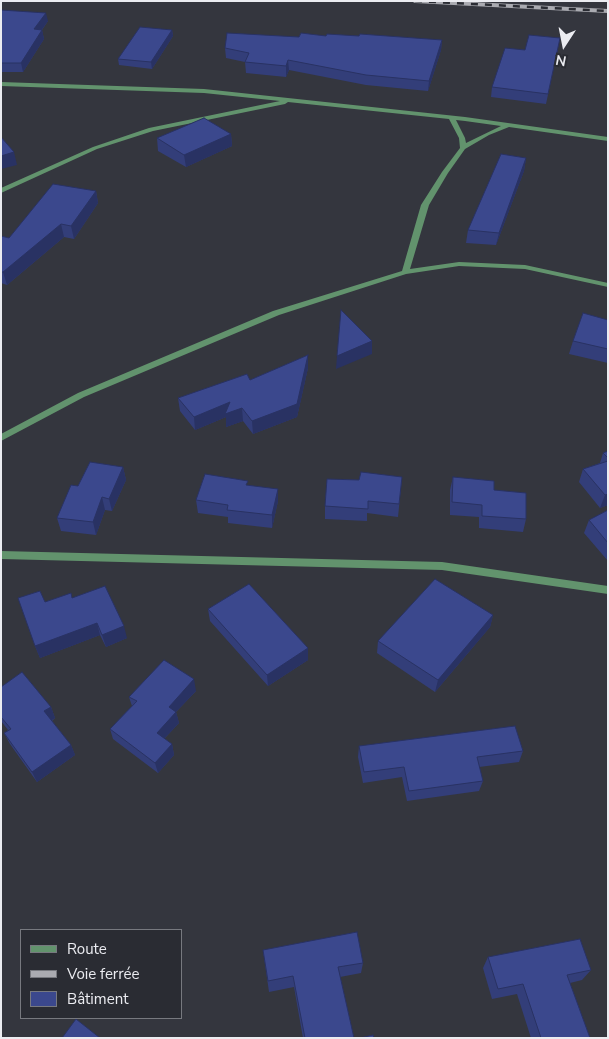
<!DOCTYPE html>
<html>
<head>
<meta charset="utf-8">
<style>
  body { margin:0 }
  #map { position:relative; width:609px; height:1039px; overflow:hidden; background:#34363e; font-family:"Nunito Sans",sans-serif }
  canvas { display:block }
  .frame { position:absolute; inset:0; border:2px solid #ebecf1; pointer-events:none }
  .legend { position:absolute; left:20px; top:929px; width:162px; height:90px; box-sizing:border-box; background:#2a2c33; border:1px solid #77797f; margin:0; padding:6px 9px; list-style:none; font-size:15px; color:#ebecf1 }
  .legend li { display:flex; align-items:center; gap:10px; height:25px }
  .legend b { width:25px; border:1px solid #77797f }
  .north { position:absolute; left:539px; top:20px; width:50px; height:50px; -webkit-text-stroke:4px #2a2c33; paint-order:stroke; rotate:191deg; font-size:14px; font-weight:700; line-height:20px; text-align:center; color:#ebecf1 }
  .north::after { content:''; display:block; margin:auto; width:18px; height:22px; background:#ebecf1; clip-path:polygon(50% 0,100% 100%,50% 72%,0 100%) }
</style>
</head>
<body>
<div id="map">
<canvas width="609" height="1039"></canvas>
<div class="frame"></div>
<ul class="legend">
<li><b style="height:6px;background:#62936d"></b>Route</li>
<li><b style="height:6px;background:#aaabb1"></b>Voie ferrée</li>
<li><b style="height:14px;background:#3b488d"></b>Bâtiment</li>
</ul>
<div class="north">N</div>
</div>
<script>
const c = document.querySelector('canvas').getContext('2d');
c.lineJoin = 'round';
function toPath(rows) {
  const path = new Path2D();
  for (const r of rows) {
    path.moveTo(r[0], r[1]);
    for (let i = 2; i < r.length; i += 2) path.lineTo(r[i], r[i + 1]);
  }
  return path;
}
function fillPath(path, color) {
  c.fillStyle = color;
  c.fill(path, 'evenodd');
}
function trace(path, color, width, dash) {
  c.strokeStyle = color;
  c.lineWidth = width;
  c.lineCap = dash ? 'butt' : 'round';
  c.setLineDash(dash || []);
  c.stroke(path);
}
fillPath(toPath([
  [1,82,204,89,465,117,608,137,608,141,509,127,489,135,465,149,448,173,429,205,410,269,459,262,525,265,608,283,608,287,525,269,459,266,406,274,279,315,84,397,1,441,1,434,78,393,273,311,402,271,421,205,442,172,460,148,459,138,449,119,288,102,285,104,153,131,97,149,1,193,1,188,93,147,149,128,280,101,204,93,1,86,1,82],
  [456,120,465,121,501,126,466,143,465,138,456,120],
  [1,551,442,562,608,586,608,594,442,570,1,559,1,551]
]), '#62936d');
const rail = toPath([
  [415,1,608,11]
]);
trace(rail, '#aaabb1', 4);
trace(rail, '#2a2c33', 2.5, [7]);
fillPath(toPath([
  [1,10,48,21,42,30,44,39,23,72,1,72],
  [172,30,173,36,152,69,119,65,118,59],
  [326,36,359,36,442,40,441,50,428,91,366,85,289,70,286,77,246,73,245,62,226,58,225,48,299,37],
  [560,38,546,104,491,97,492,87,525,50],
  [231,134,232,146,186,167,158,151,157,138],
  [526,158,524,171,496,245,466,243,468,230],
  [96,191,98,203,74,239,64,237,7,285,1,283,1,236,9,238],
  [608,320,608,363,569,354,573,341],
  [308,355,308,368,297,417,253,434,243,421,226,427,226,417,195,430,180,411,178,398,250,380],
  [608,451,608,505,600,508,579,482,583,469,600,463,603,453],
  [123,467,126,480,112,511,105,510,96,535,61,531,57,518,78,486],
  [402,477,398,517,367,513,367,521,325,519,325,506,359,480],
  [453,477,494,490,526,519,523,532,479,528,479,517,450,515,450,490],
  [248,485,278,501,272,528,228,523,228,517,198,513,196,500],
  [608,510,608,561,584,533,589,520],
  [72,598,127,638,106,647,100,635,40,658,35,646,45,602],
  [208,609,308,648,308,660,268,686,210,621],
  [493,615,490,627,435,692,377,653,378,641],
  [1,687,51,707,55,718,52,721,71,745,75,755,37,782,10,744,4,733,8,730,1,721],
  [196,691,176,712,179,723,164,739,172,744,174,755,158,773,113,739,110,729,132,706,129,697],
  [359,746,523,751,519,762,479,767,483,781,479,791,407,801,402,777,363,783,358,757],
  [263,950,363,963,361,973,340,977,354,1038,303,1038,294,987,269,992],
  [488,957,591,970,582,980,570,983,590,1038,531,1038,517,994,492,999,483,968]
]), '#333e79');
fillPath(toPath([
  [46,13,48,21,36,38,34,29],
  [42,30,44,39,23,72,21,63],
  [172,30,173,36,152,69,151,62],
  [442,40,441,50,428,91,429,81],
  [288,60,289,70,286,77,286,66],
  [231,134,232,146,186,167,184,155],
  [14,152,17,165,1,169,1,156],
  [526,158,524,171,496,245,499,233],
  [96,191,98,203,74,239,71,226],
  [61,224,64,237,7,285,3,272],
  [372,341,372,354,336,369,337,356],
  [308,355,308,368,297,417,253,434,252,421],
  [230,402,242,408,243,421,226,427,226,417,195,430,194,417],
  [123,467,126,480,112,511,109,499],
  [278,489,278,501,272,528,272,515],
  [608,494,608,505,600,508,605,495],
  [102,497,105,510,96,535,93,522],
  [493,615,490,627,435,692,438,680],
  [97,623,100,635,40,658,35,646],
  [124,626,127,638,106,647,102,635],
  [308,648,308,660,268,686,267,675],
  [194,679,196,691,175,713,176,712,179,723,159,744,157,733,169,707],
  [51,707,55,718,49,722,44,711],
  [172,744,174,755,158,773,155,763],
  [71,745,75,755,37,782,32,772]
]), '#293263');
const building = toPath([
  [1,10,46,13,34,29,42,30,21,63,1,63,1,10],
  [140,27,172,30,151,62,118,59,140,27],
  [227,33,299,37,301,33,326,36,327,34,359,36,360,34,442,40,429,81,366,75,288,60,286,66,245,62,249,53,225,48,227,33],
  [529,35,560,38,548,94,492,87,505,48,525,50,529,35],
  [204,118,231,134,184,155,157,138,204,118],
  [1,137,14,152,1,156,1,137],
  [501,154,526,158,499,233,468,230,501,154],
  [53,184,96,191,71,226,61,224,3,272,1,272,1,236,9,238,53,184],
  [341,310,372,341,337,356,341,310],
  [583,313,608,320,608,349,573,341,583,313],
  [308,355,297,404,252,421,242,408,225,414,230,402,194,417,178,398,247,374,250,380,308,355],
  [608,451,608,458,603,453,608,451],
  [608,461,608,494,605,495,583,469,608,461],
  [90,462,123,467,109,499,102,497,93,522,57,518,71,485,78,486,90,462],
  [361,472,402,477,399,504,368,501,368,509,325,506,327,479,359,480,361,472],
  [205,474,248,481,246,485,278,489,272,515,227,510,228,505,196,500,205,474],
  [453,477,494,481,494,490,526,493,526,519,482,516,482,505,452,502,453,477],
  [608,510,608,543,589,520,608,510],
  [435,579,493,615,438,680,378,641,435,579],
  [249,584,308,648,267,675,208,609,249,584],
  [105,586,124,626,102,635,97,623,35,646,18,598,40,591,45,602,71,593,72,598,105,586],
  [164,660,194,679,169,707,176,712,157,733,172,744,155,763,110,729,137,701,129,697,164,660],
  [22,672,51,707,44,711,71,745,32,772,4,733,11,729,1,717,1,687,22,672],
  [515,726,523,751,477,757,483,781,409,791,404,767,364,772,359,746,515,726],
  [357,932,363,963,338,967,354,1038,305,1038,293,976,268,981,263,950,357,932],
  [580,939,591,970,567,975,590,1038,541,1038,523,984,498,989,488,957,580,939],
  [76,1019,100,1038,62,1038,76,1019],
  [373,1035,374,1038,360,1038,373,1035]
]);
fillPath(building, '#3b488d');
trace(building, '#293263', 1);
</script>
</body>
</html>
